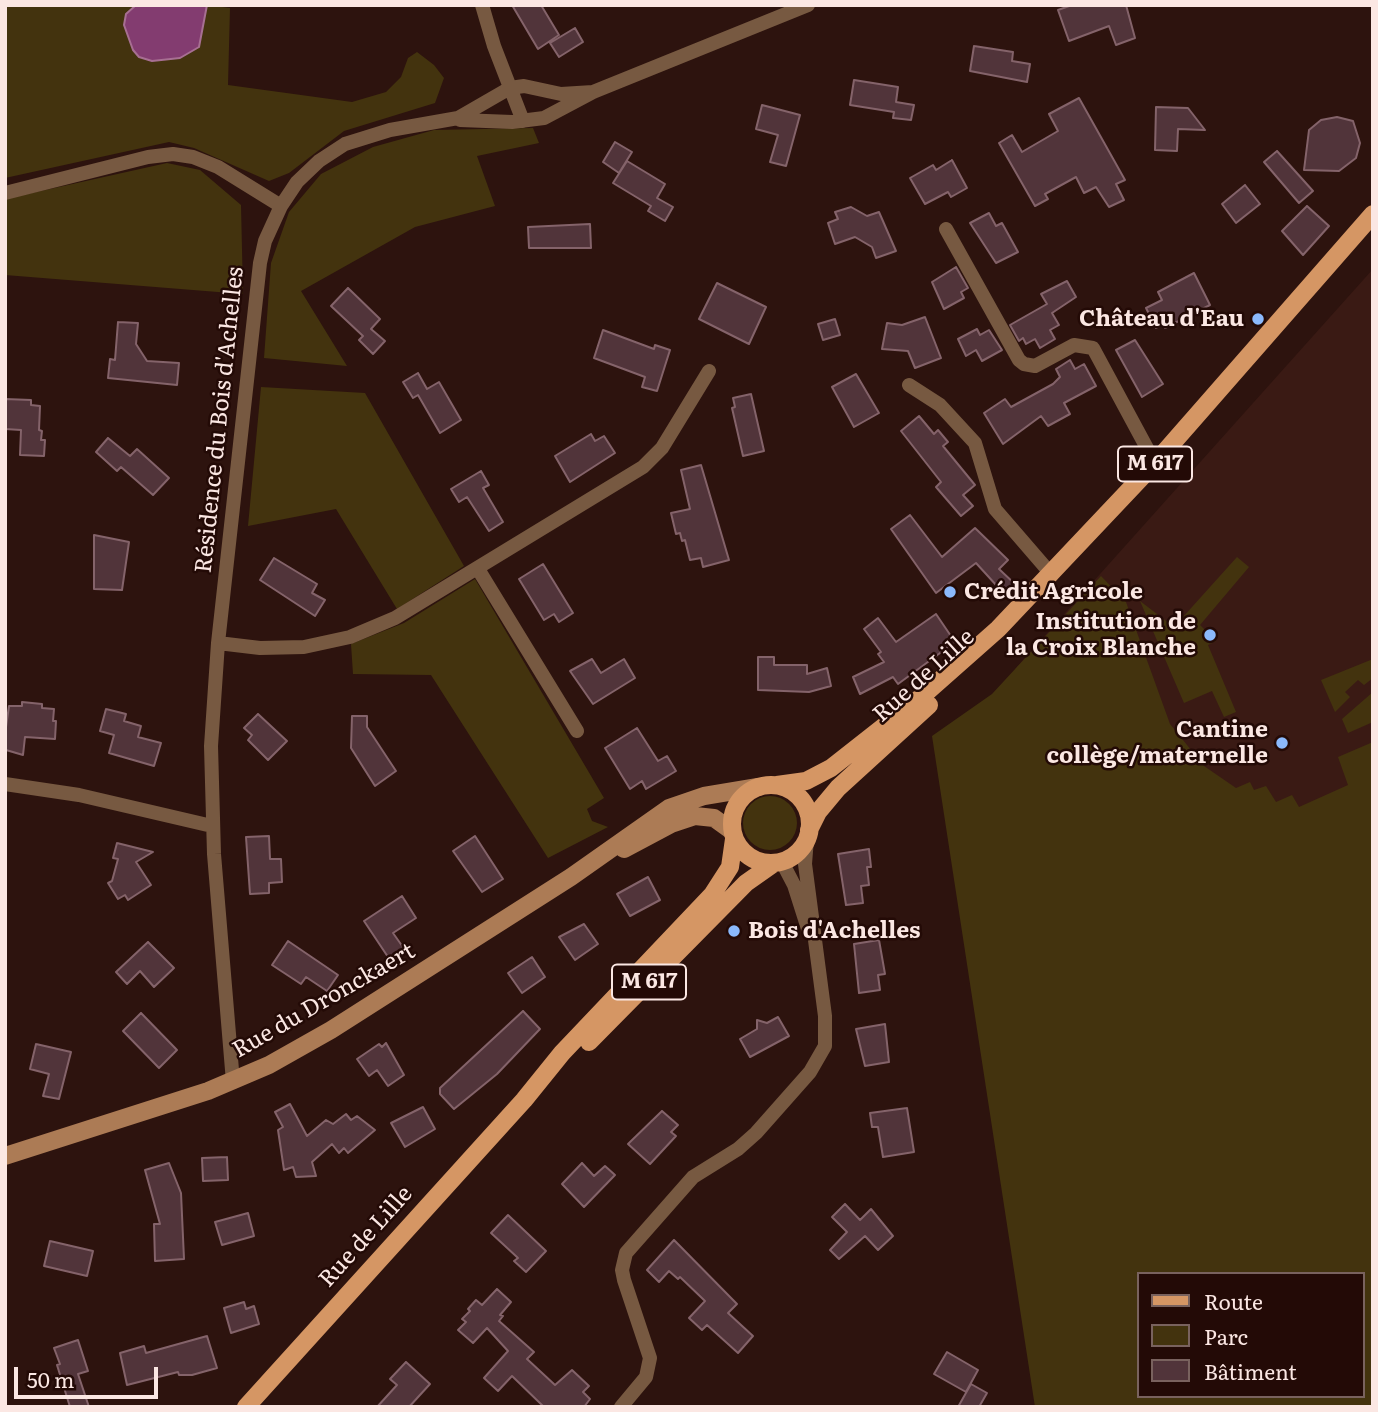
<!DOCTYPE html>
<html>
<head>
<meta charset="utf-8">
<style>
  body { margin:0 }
  #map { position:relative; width:1378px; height:1412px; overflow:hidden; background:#2d130e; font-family:Literata,serif }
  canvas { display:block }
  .frame { position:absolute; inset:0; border:7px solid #fbe7e3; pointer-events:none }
  .legend { position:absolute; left:1137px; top:1272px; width:228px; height:126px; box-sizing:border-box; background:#230a06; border:2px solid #79625e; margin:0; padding:9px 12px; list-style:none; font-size:21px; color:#fbe7e3 }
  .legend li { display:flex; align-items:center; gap:14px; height:35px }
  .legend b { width:35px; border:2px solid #79625e }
  .scale { position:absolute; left:14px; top:1367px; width:144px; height:32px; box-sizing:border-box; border:4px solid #fbe7e3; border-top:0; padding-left:9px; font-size:21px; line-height:24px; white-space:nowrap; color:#fbe7e3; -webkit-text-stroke:5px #230a06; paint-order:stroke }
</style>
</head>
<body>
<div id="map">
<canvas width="1378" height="1412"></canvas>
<div class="frame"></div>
<ul class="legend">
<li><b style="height:9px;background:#d59664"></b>Route</li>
<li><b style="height:19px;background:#43330e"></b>Parc</li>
<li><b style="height:19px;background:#51343a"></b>Bâtiment</li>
</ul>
<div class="scale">50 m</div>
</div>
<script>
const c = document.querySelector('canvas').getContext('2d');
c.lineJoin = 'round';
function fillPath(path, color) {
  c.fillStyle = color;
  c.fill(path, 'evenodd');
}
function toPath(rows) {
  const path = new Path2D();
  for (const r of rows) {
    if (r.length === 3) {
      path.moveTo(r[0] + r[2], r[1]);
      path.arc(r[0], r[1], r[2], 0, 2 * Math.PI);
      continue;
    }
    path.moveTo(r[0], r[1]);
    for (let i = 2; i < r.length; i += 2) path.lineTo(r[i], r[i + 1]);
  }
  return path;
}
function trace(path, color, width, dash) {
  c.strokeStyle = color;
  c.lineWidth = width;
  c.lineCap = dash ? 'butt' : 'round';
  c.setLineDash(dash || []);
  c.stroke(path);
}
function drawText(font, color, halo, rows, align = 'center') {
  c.font = font + ' Literata,serif';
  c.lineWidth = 5;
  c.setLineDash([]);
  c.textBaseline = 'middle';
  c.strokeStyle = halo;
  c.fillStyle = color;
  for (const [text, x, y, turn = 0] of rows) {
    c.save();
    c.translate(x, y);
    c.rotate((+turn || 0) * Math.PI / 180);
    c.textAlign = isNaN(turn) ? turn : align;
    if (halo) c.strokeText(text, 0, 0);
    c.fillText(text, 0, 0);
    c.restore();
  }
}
fillPath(toPath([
  [1373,269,1373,1043,1015,669]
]), '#3a1a14');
fillPath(toPath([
  [5,5,136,5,124,20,133,50,136,54,161,60,180,58,199,47,207,5,230,8,228,85,352,102,386,92,401,77,408,58,417,52,434,65,444,78,435,103,344,131,289,173,269,181,194,148,169,142,5,178],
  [533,128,539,143,477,156,495,206,415,227,301,291,347,366,264,358,271,263,289,212,321,174,373,147,434,130],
  [167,163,200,170,241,205,243,294,5,275,5,199],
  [261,387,365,393,464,566,397,609,336,509,248,526],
  [1237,557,1249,567,1200,625,1216,641,1208,645,1236,712,1224,717,1212,691,1184,703,1140,601,1174,627],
  [1101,576,1126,602,1170,724,1204,766,1236,788,1250,782,1254,790,1266,786,1276,802,1292,795,1299,807,1348,785,1338,757,1373,742,1373,1407,1035,1407,932,736,992,694],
  [1138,1274,1362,1274,1362,1396,1138,1396],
  [475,579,604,798,587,809,592,821,608,827,548,858,431,675,353,674,351,644,404,623],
  [1373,659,1373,678,1364,685,1358,680,1345,692,1350,697,1335,712,1321,680],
  [1373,692,1373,722,1348,733,1342,719],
  [770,823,27]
]), '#43330e');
const water = toPath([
  [136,5,207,5,199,47,180,58,152,61,139,57,133,50,124,25,126,14,136,5]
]);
fillPath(water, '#833c70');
trace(water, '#a76f92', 2);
const building = toPath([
  [512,5,541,5,559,35,538,49,512,5],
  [1072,5,1126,5,1135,38,1116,45,1109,26,1069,41,1058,10,1072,5],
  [575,28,583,42,559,57,550,43,575,28],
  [974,46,1013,52,1012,61,1030,64,1027,82,970,71,974,46],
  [854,80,898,87,896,102,914,105,911,120,893,118,894,112,850,105,854,80],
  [1079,98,1125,180,1116,184,1124,200,1109,207,1096,187,1084,193,1076,177,1045,194,1048,199,1035,206,999,143,1012,135,1022,152,1058,131,1049,114,1079,98],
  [762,105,800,115,786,166,770,162,778,135,756,129,762,105],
  [1156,107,1188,108,1205,130,1178,129,1177,151,1155,150,1156,107],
  [1337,117,1353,121,1360,143,1356,158,1339,171,1304,170,1309,130,1321,120,1337,117],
  [615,142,632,152,619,173,603,162,615,142],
  [1277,151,1313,191,1299,203,1264,162,1277,151],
  [952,160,967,188,951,197,948,192,925,204,910,178,933,165,936,170,952,160],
  [627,161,665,184,657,198,673,207,665,221,648,211,651,206,613,183,627,161],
  [1245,185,1260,204,1236,223,1222,204,1245,185],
  [1307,206,1329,226,1303,255,1282,231,1307,206],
  [851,207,867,216,879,212,896,251,876,258,872,247,855,237,835,244,828,223,838,219,835,212,851,207],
  [989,213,996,226,1002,223,1018,252,996,263,970,223,989,213],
  [590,224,591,248,529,248,528,227,590,224],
  [956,267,968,288,961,292,964,298,944,309,932,282,956,267],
  [1194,273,1210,305,1165,328,1164,324,1156,328,1146,308,1162,300,1158,292,1194,273],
  [1067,281,1076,297,1052,313,1059,325,1050,330,1055,339,1040,348,1035,339,1026,344,1023,338,1019,341,1010,325,1047,304,1041,294,1067,281],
  [717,283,766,307,749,344,699,319,717,283],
  [348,288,380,319,371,329,385,341,373,354,359,340,363,336,331,306,348,288],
  [925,317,941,358,915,368,908,351,882,349,887,323,902,325,925,317],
  [835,319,840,335,823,340,818,324,835,319],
  [118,322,138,323,136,344,147,361,179,363,177,385,108,378,110,359,115,360,118,322],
  [977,329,980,335,989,330,1002,350,982,361,976,350,966,356,958,339,977,329],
  [603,330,654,349,655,345,670,350,657,391,642,387,645,377,594,358,603,330],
  [1135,340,1163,384,1142,397,1116,350,1135,340],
  [1070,360,1075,369,1084,364,1096,386,1064,403,1070,414,1048,426,1041,416,1003,444,984,413,1005,399,1011,407,1053,384,1060,377,1056,369,1070,360],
  [418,373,427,389,439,382,461,420,440,433,418,395,413,398,403,382,418,373],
  [856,374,879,413,854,427,832,387,856,374],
  [751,394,764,451,743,456,732,408,735,407,733,398,751,394],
  [5,399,31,400,31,405,40,406,39,430,42,431,41,440,45,440,44,456,20,455,21,430,5,429,5,399],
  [919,416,934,434,938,430,948,442,943,446,975,485,963,495,973,506,961,516,936,487,941,482,901,431,919,416],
  [591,434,595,441,604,436,615,453,570,482,555,456,591,434],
  [108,438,130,456,137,449,169,478,153,495,121,467,117,471,96,452,108,438],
  [701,465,729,560,703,567,701,558,690,560,685,540,682,541,680,533,676,534,671,513,690,509,681,470,701,465],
  [481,471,489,485,483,488,503,522,489,531,467,497,459,502,451,489,481,471],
  [910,515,942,557,975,528,1008,560,999,569,1017,586,1007,597,976,563,936,593,891,529,910,515],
  [94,535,129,542,122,590,94,589,94,535],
  [274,558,317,584,312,593,325,600,315,616,260,580,274,558],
  [543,564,573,613,559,622,554,614,544,620,519,579,543,564],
  [936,614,955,642,898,684,893,677,860,694,853,677,884,662,878,654,881,652,864,629,878,618,896,642,936,614],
  [758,657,774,657,774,665,807,665,807,674,827,668,831,686,809,692,758,690,758,657],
  [592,659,601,673,624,659,635,678,593,704,570,671,592,659],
  [22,702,42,704,42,708,54,709,53,721,56,721,55,739,25,737,23,755,6,750,5,734,9,706,22,706,22,702],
  [106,709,126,714,124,721,141,726,138,737,161,743,154,766,109,753,114,735,100,731,106,709],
  [258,714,287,741,268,760,248,740,252,735,244,728,258,714],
  [352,716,367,716,367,727,396,771,375,786,351,748,352,716],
  [637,728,658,761,667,756,676,771,646,789,642,781,630,789,605,748,637,728],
  [269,836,270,859,281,859,282,882,269,883,269,893,250,894,246,837,269,836],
  [475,836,503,879,482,892,453,851,475,836],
  [117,843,153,852,136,862,151,885,128,900,125,895,118,899,108,883,112,881,118,859,113,858,117,843],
  [869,849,871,867,867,867,869,885,861,886,863,903,846,905,838,854,869,849],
  [648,877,660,900,630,916,617,894,648,877],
  [402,896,416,918,393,933,405,950,390,960,364,921,402,896],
  [584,924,598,944,575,960,559,937,584,924],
  [879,940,885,974,878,975,880,990,859,993,854,944,879,940],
  [288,941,338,975,327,991,306,977,301,984,272,965,288,941],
  [148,942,174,968,154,987,140,971,127,984,116,972,148,942],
  [532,957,545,977,522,993,508,973,532,957],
  [523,1011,540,1029,497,1074,454,1109,440,1094,440,1088,523,1011],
  [141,1013,177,1050,159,1068,123,1031,141,1013],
  [778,1017,789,1036,750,1057,740,1039,757,1029,757,1020,767,1023,778,1017],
  [885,1024,889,1062,865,1066,856,1029,885,1024],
  [386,1043,404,1075,388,1086,377,1070,369,1076,357,1059,379,1044,382,1047,386,1043],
  [36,1044,71,1052,59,1099,43,1096,49,1074,30,1069,36,1044],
  [290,1104,307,1136,326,1120,333,1124,346,1114,351,1120,357,1116,375,1130,348,1153,344,1148,339,1153,332,1144,312,1162,316,1176,296,1177,293,1167,284,1170,278,1130,283,1127,275,1112,290,1104],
  [423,1107,435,1129,405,1147,391,1123,423,1107],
  [907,1108,914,1152,883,1157,878,1127,872,1127,870,1113,907,1108],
  [662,1111,678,1125,671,1132,676,1136,650,1164,628,1144,662,1111],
  [227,1157,228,1180,203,1181,202,1158,227,1157],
  [169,1163,181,1193,184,1259,155,1261,154,1224,160,1224,145,1170,169,1163],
  [582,1163,594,1176,605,1166,615,1175,584,1207,562,1184,582,1163],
  [845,1204,860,1220,871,1209,893,1236,878,1250,865,1236,839,1259,830,1250,847,1232,832,1217,845,1204],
  [248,1213,254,1236,222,1245,215,1222,248,1213],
  [508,1215,546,1251,526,1272,514,1261,518,1258,491,1233,508,1215],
  [674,1240,737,1304,728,1313,753,1336,738,1353,707,1325,702,1330,689,1318,705,1301,680,1277,678,1279,669,1271,659,1282,647,1270,674,1240],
  [50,1241,93,1251,87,1276,44,1266,50,1241],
  [497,1289,511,1302,500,1315,503,1316,499,1321,534,1352,527,1359,555,1385,572,1370,589,1386,583,1392,590,1399,584,1407,544,1407,512,1376,498,1391,484,1378,508,1351,487,1328,473,1343,458,1330,466,1322,462,1319,470,1311,468,1309,476,1300,482,1305,497,1289],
  [244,1302,246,1309,254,1306,259,1324,231,1333,224,1308,244,1302],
  [207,1336,217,1368,192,1375,179,1375,178,1372,127,1385,120,1353,144,1346,146,1353,207,1336],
  [78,1340,88,1371,78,1374,89,1407,70,1407,57,1365,60,1364,54,1348,78,1340],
  [947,1352,978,1370,966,1392,934,1374,947,1352],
  [406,1362,430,1384,409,1407,377,1407,397,1385,390,1379,406,1362],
  [971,1384,987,1393,979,1407,958,1407,971,1384]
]);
fillPath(building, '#51343a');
trace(building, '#84636a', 2);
trace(toPath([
  [482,5,494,46,523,121],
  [460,120,512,122,544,118,593,92,808,5],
  [5,193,148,157,173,154,193,157,218,167,281,206],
  [946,229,1019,360,1024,364,1035,366,1074,345,1093,348,1155,463],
  [909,385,940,405,975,443,995,509,1052,575],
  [478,569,577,731],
  [218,643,260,648,304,647,350,637,395,618,643,467,662,448,709,371],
  [5,784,79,795,212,826],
  [782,862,794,885,808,929],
  [233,1082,214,854,211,746,218,643,260,263,265,241,281,206,297,182,319,161,345,144,390,130,458,118,510,88,524,86,561,94,593,92],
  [621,1407,646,1377,650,1358,624,1280,622,1270,626,1253,693,1177,738,1149,756,1133,810,1072,825,1046,825,1016,805,864,807,839]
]), '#775941', 14);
trace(toPath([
  [624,849,671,824,695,816,714,818,732,831],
  [5,1156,208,1091,269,1065,331,1030,571,877,669,808,704,796,758,787]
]), '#ac7b55', 18);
trace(toPath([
  [771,824,39],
  [777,785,806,781,831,768,920,698,998,629,1155,463,1373,214],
  [809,830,818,812,838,788,929,705],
  [589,1042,746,883,773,864],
  [246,1407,524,1100,562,1053,712,895,730,867,734,839]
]), '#d59664', 18);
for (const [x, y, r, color] of [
  [1258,319,7,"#8bb9fc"],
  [950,592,7,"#8bb9fc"],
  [1210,635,7,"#8bb9fc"],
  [1282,743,7,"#8bb9fc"],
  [734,931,7,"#8bb9fc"]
]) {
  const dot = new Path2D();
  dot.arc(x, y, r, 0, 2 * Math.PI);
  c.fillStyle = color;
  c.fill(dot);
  trace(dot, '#230a06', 2.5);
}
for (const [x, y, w] of [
  [1155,464,74],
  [649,982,74]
]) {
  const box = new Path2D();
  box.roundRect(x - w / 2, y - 17.5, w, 35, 5);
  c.fillStyle = '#230a06';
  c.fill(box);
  trace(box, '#fbe7e3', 2);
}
drawText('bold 21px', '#fbe7e3', null, [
  ["M 617",1155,464],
  ["M 617",649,982]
]);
drawText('bold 23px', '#fbe7e3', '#230a06', [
  ["Château d'Eau",1244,319],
  ["Crédit Agricole",964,592,"left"],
  ["Institution de",1196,622],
  ["la Croix Blanche",1196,648],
  ["Cantine",1268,730],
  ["collège/maternelle",1268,756],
  ["Bois d'Achelles",748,931,"left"]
], 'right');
drawText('23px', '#fbe7e3', '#230a06', [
  ["Résidence du Bois d'Achelles",220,420,-84],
  ["Rue de Lille",924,676,-42],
  ["Rue du Dronckaert",324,1001,-30],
  ["Rue de Lille",366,1237,-48]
]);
</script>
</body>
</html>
